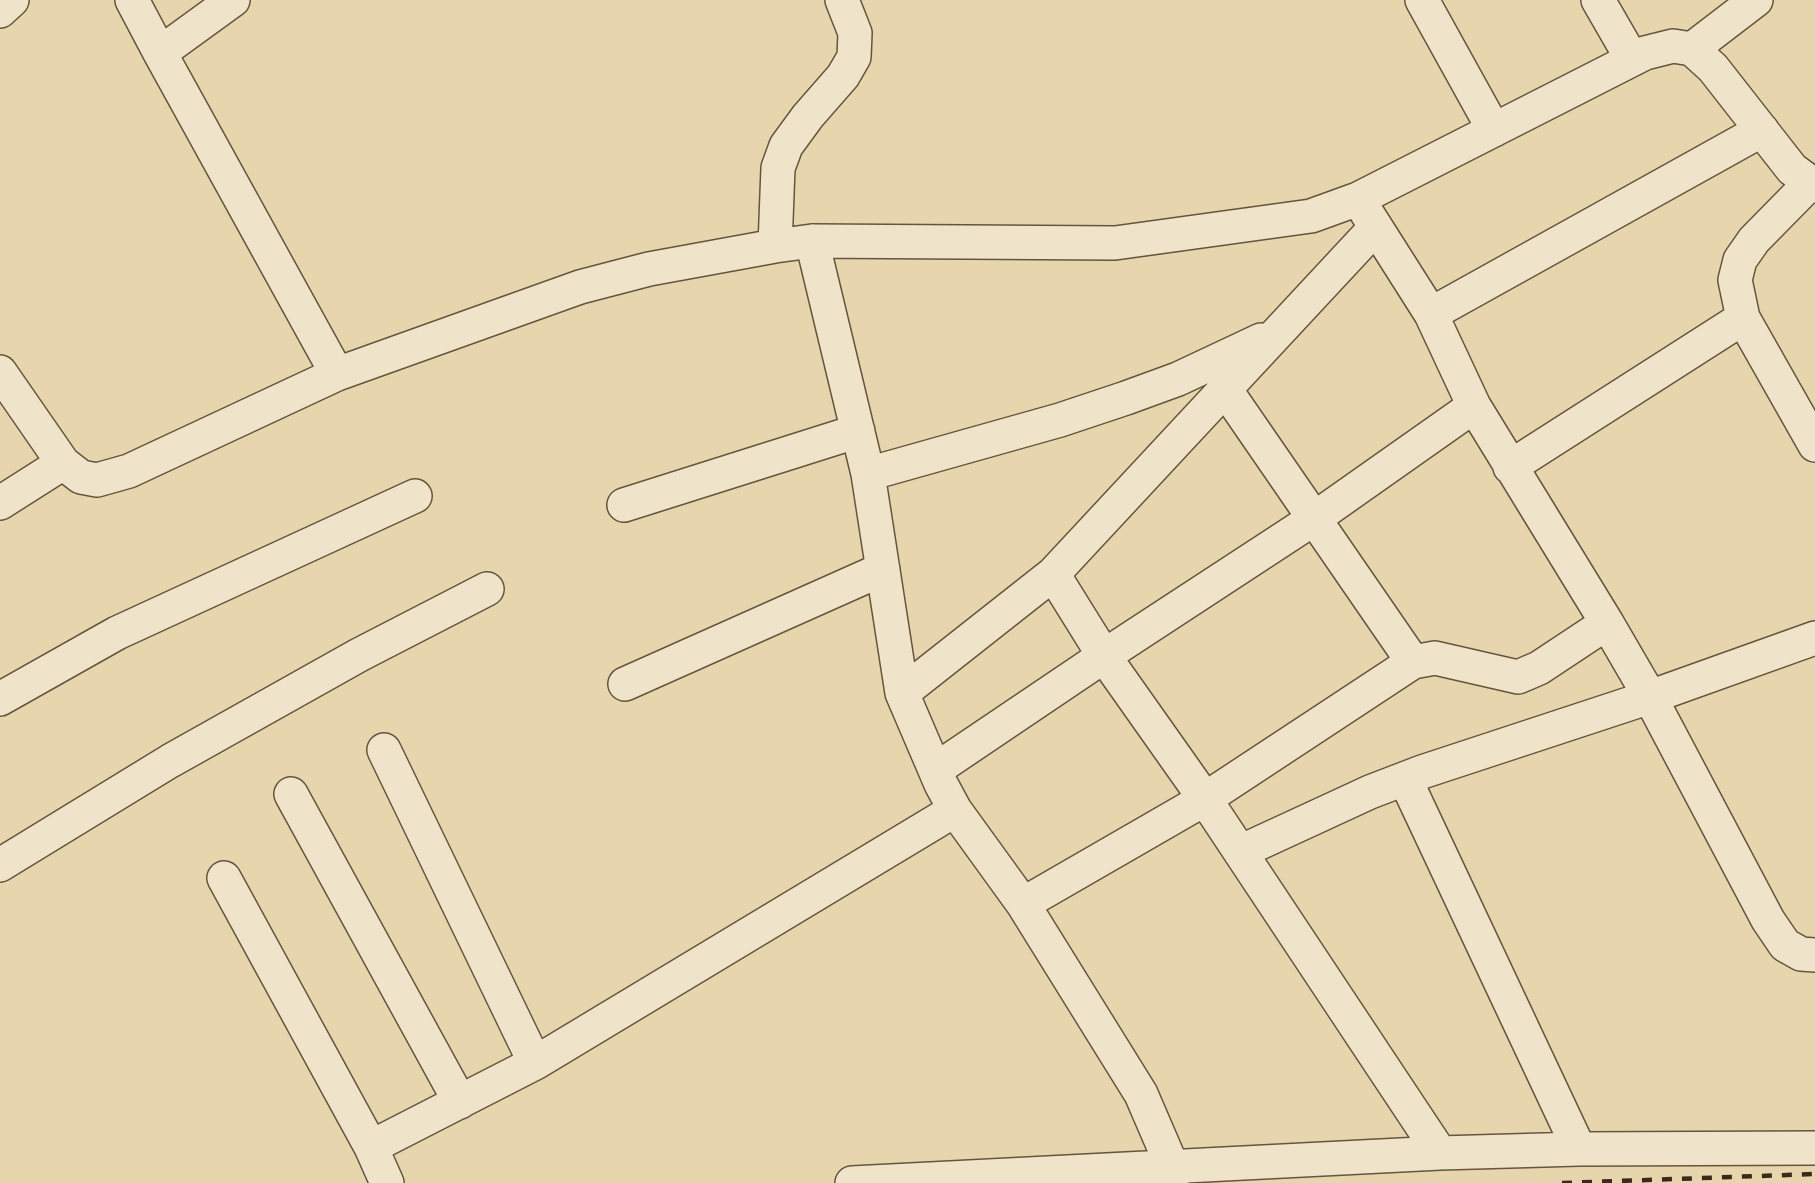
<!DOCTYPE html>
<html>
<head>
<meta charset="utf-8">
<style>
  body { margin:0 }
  canvas { display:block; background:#e7d6ad }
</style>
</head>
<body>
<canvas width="1815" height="1183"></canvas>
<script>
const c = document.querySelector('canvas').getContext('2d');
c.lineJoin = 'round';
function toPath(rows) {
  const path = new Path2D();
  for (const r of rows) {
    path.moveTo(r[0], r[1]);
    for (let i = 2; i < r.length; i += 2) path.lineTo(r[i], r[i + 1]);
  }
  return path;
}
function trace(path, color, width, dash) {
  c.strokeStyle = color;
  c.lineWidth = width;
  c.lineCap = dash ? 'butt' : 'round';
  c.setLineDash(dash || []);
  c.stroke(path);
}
const minor = toPath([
  [132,0,160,53,337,374],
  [1422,0,1494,130],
  [1598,0,1632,59],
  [0,11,12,0],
  [1692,49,1756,0],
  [160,53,233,0],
  [1810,183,1754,240,1740,260,1735,280,1743,318,1815,445],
  [1358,199,1431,314,1474,406,1607,623,1650,697,1768,920,1785,945,1801,954,1815,955],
  [812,241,868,474,902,693,941,784,955,810,1023,904,1141,1094,1172,1166,1172,1183],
  [775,246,778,168,786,146,808,116,843,76,854,57,855,33,842,0],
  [1431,314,1762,130],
  [0,372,63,463,81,477,97,480,129,471,337,374,580,287,649,269,775,246,812,241,1115,243,1311,216,1358,199,1645,53,1673,46,1692,49,1713,68,1792,169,1815,186],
  [1225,389,1413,662],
  [1510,467,1743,318],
  [868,474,1060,420,1126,398,1178,379,1261,340],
  [0,503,63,463],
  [624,505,858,431],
  [1053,574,1104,656,1205,799,1440,1153],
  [625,684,883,569],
  [902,693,1053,574,1376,227],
  [0,699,117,633,415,496],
  [384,750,535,1063],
  [935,770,1104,656,1315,518,1474,406],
  [1405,779,1579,1149],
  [291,794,460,1102],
  [1240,852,1370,792,1422,772,1650,697,1815,638],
  [0,865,170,761,359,655,487,589],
  [224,878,371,1147,535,1063,955,810],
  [1023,904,1205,799,1413,662,1435,658,1518,677,1539,668,1607,623],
  [371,1147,387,1183],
  [852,1183,1440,1153,1579,1149,1815,1148]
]);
trace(minor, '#65553d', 36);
trace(minor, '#efe4ca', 33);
trace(toPath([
  [1562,1183,1815,1174]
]), '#3a2a18', 4.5, [10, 10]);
</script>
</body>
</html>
